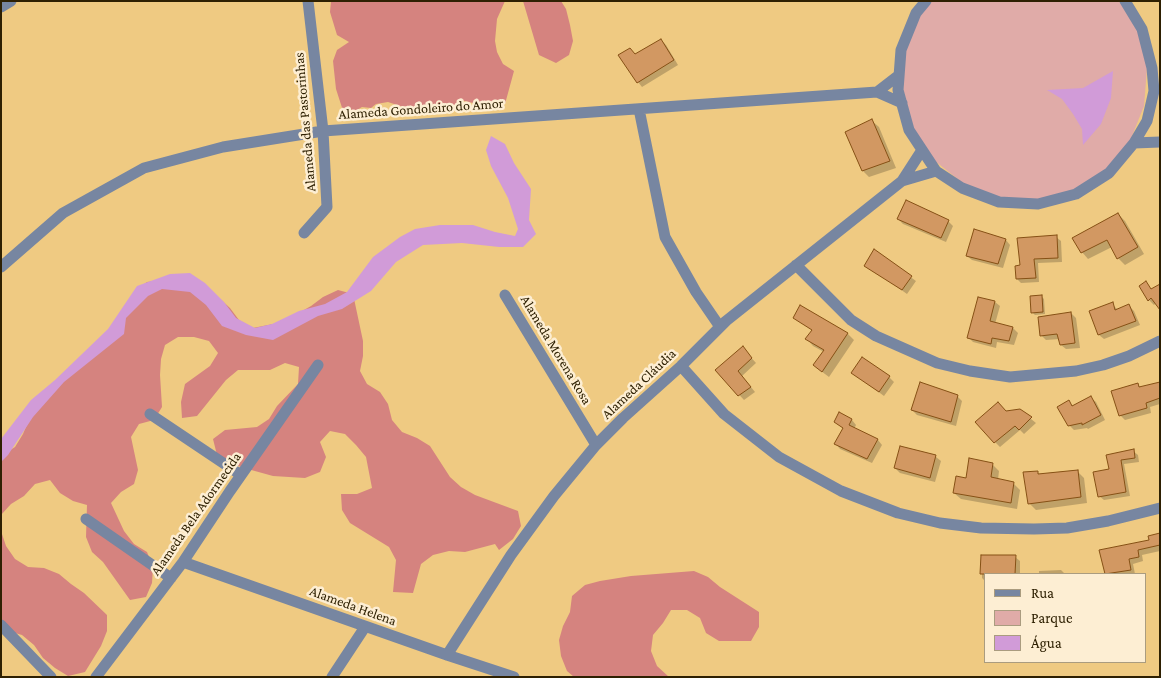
<!DOCTYPE html>
<html>
<head>
<meta charset="utf-8">
<style>
  body { margin:0 }
  #map { position:relative; width:1161px; height:678px; overflow:hidden; background:#efca82; font-family:"Crimson Pro",serif }
  canvas { display:block }
  .frame { position:absolute; inset:0; border:2px solid #2e2002; pointer-events:none }
  .legend { position:absolute; left:984px; top:573px; width:162px; height:90px; box-sizing:border-box; background:#fdeed3; border:1px solid #aa9c7f; margin:0; padding:6px 9px; list-style:none; font-size:15px; color:#2e2002 }
  .legend li { display:flex; align-items:center; gap:10px; height:25px }
  .legend b { width:25px; border:1px solid #aa9c7f }
</style>
</head>
<body>
<div id="map">
<canvas width="1161" height="678"></canvas>
<div class="frame"></div>
<ul class="legend">
<li><b style="height:6px;background:#7786a1"></b>Rua</li>
<li><b style="height:14px;background:#e0aba8"></b>Parque</li>
<li><b style="height:14px;background:#d19bd8"></b>Água</li>
</ul>
</div>
<script>
const c = document.querySelector('canvas').getContext('2d');
c.lineJoin = 'round';
function fillPath(path, color) {
  c.fillStyle = color;
  c.fill(path, 'evenodd');
}
function toPath(rows) {
  const path = new Path2D();
  for (const r of rows) {
    path.moveTo(r[0], r[1]);
    for (let i = 2; i < r.length; i += 2) path.lineTo(r[i], r[i + 1]);
  }
  return path;
}
function trace(path, color, width, dash) {
  c.strokeStyle = color;
  c.lineWidth = width;
  c.lineCap = dash ? 'butt' : 'round';
  c.setLineDash(dash || []);
  c.stroke(path);
}
function drawText(font, color, halo, rows, align = 'center') {
  c.font = font + ' "Crimson Pro",serif';
  c.lineWidth = 5;
  c.setLineDash([]);
  c.textBaseline = 'middle';
  c.strokeStyle = halo;
  c.fillStyle = color;
  for (const [text, x, y, turn = 0] of rows) {
    c.save();
    c.translate(x, y);
    c.rotate((+turn || 0) * Math.PI / 180);
    c.textAlign = isNaN(turn) ? turn : align;
    if (halo) c.strokeText(text, 0, 0);
    c.fillText(text, 0, 0);
    c.restore();
  }
}
fillPath(toPath([
  [932,1,1119,1,1138,31,1147,68,1144,106,1130,141,1106,170,1074,190,1037,200,1000,198,964,184,935,161,913,128,903,89,905,51,920,16]
]), '#e0aba8');
fillPath(toPath([
  [331,1,505,1,497,19,495,41,497,52,503,64,514,71,505,104,473,103,460,100,450,109,433,112,409,109,388,102,376,104,371,108,362,107,345,117,336,89,333,61,337,50,349,42,337,35,330,12],
  [523,1,561,1,566,9,570,25,573,41,569,55,556,63,539,55],
  [162,280,207,287,230,308,239,320,253,328,283,322,311,306,323,297,338,290,353,294,363,341,363,356,360,371,367,384,380,392,388,404,392,420,402,432,417,438,430,446,450,477,461,487,475,495,518,511,521,526,513,539,499,550,495,544,465,552,449,551,433,555,421,564,413,593,393,592,396,560,389,547,350,523,342,510,341,494,357,494,372,488,366,457,356,445,345,434,330,431,320,442,326,457,320,472,305,478,273,476,244,468,230,463,217,455,213,439,225,430,257,427,269,419,277,406,298,384,299,367,285,363,270,370,238,370,226,380,197,416,182,418,181,402,185,384,210,366,218,353,209,341,194,337,178,337,165,345,161,359,160,375,162,407,154,420,139,424,131,437,138,470,134,484,121,492,111,503,124,531,134,544,147,552,153,567,152,583,146,597,130,600,103,562,92,552,86,537,87,505,73,501,60,493,50,480,35,484,24,496,11,504,1,515,1,456,15,447,23,434,35,405,116,334,134,292,147,282],
  [1,521,1,531,6,546,15,559,28,567,44,568,59,574,71,584,84,593,107,615,107,631,101,646,85,672,68,676,55,668,43,658,34,645,22,635,8,631,1,627],
  [694,571,708,577,720,587,759,612,759,627,751,641,719,641,706,633,700,618,687,610,671,610,663,623,653,635,651,651,657,666,669,677,574,677,567,671,561,656,559,640,563,626,570,612,572,596,585,585,600,581,631,576]
]), '#d5837f');
fillPath(toPath([
  [1113,71,1111,98,1101,124,1083,145,1082,129,1073,114,1062,99,1047,90,1083,88],
  [491,136,505,144,514,163,531,189,529,220,536,234,523,247,499,247,462,243,423,245,396,262,371,291,342,309,318,316,273,340,246,335,222,326,206,305,190,292,162,289,148,296,126,318,124,334,64,382,33,417,8,455,1,462,1,439,31,400,55,380,108,329,137,286,170,274,190,273,205,283,224,302,236,318,255,328,272,324,299,311,325,304,347,292,373,257,400,237,415,229,440,225,473,225,495,232,515,236,518,229,508,198,491,166,486,150]
]), '#d19bd8');
fillPath(toPath([
  [661,40,666,45,678,65,642,87,638,82,635,55],
  [872,121,879,127,896,168,869,177,863,171],
  [1118,214,1125,221,1144,254,1125,265,1118,258,1112,247,1088,259,1082,252],
  [898,219,948,221,953,226,946,242,903,224],
  [1056,237,1061,241,1062,262,1038,263,1039,282,1021,283,1017,279,1021,267],
  [1006,240,1010,245,1003,268,972,260,967,256],
  [874,251,916,281,907,294,866,265],
  [1145,283,1152,290,1156,303,1154,305,1149,300],
  [1041,296,1044,299,1045,314,1035,315,1032,312],
  [979,299,995,302,1000,306,995,324,1013,328,1018,333,1014,345,997,342,996,348,973,342,969,338],
  [1112,304,1118,310,1129,306,1134,311,1140,325,1104,339,1099,335],
  [801,307,848,334,854,340,829,377,821,371,824,352,813,346,807,339,813,331,795,317],
  [1071,313,1076,318,1080,348,1066,349,1061,345,1060,339,1046,340,1041,335],
  [747,353,756,363,742,376,755,392,744,400,716,370],
  [853,373,889,377,894,382,884,396],
  [1137,384,1141,388,1160,384,1160,404,1150,407,1151,413,1125,420,1120,415],
  [957,396,962,401,956,426,917,415,912,410],
  [1091,398,1096,402,1105,420,1088,429,1087,428,1074,430,1069,425,1069,402,1074,407],
  [1020,410,1036,423,1024,434,1020,430,1000,447,995,442,1006,412],
  [840,414,852,420,856,425,854,429,878,440,882,445,872,463,840,449,836,444,844,429,835,422],
  [901,448,936,457,941,461,935,482,900,473,895,468],
  [1133,451,1138,455,1139,462,1124,464,1130,496,1104,500,1099,496,1110,470,1107,456],
  [992,464,999,471,998,480,1013,483,1020,490,1017,509,961,499,954,493,967,479],
  [1077,471,1084,478,1087,503,1036,510,1029,503,1037,472,1040,475],
  [1160,535,1160,551,1142,555,1143,561,1133,564,1135,574,1107,574,1101,551,1150,541],
  [982,556,1015,557,1020,561,1020,574,985,574,985,581,982,578],
  [1061,570,1065,574,1039,574,1039,571]
]), '#0003');
const building = toPath([
  [661,39,674,60,637,83,618,55,630,48,635,54,661,39],
  [872,119,890,161,862,171,845,132,872,119],
  [906,200,949,220,941,238,897,219,906,200],
  [1118,213,1138,247,1117,259,1107,240,1081,253,1072,238,1118,213],
  [974,229,1006,239,998,264,966,256,974,229],
  [1057,235,1058,258,1034,259,1036,278,1016,279,1015,266,1020,265,1017,238,1057,235],
  [874,249,912,276,902,290,864,266,874,249],
  [1146,281,1151,289,1160,284,1160,310,1151,298,1148,301,1139,286,1146,281],
  [1042,295,1043,312,1031,313,1030,296,1042,295],
  [978,297,995,301,990,321,1013,327,1009,341,992,338,991,344,967,338,978,297],
  [1113,302,1115,310,1129,304,1136,321,1098,335,1089,311,1113,302],
  [800,305,848,333,822,372,813,365,824,350,805,339,812,330,793,318,800,305],
  [1071,312,1075,343,1060,345,1057,334,1040,336,1038,317,1071,312],
  [743,346,752,358,738,371,751,387,738,396,715,370,743,346],
  [862,357,890,376,879,392,851,373,862,357],
  [920,382,958,395,951,422,911,410,920,382],
  [1160,382,1160,398,1146,403,1147,408,1119,416,1111,391,1138,383,1139,387,1160,382],
  [1091,396,1101,415,1082,425,1082,423,1068,426,1057,407,1069,400,1072,406,1091,396],
  [998,402,1006,411,1020,409,1032,417,1019,430,1015,426,994,443,975,422,998,402],
  [839,412,852,419,849,425,878,439,867,459,834,444,843,428,834,422,839,412],
  [900,446,936,455,930,478,894,468,900,446],
  [1134,449,1135,458,1121,460,1126,492,1098,497,1093,472,1109,469,1106,455,1134,449],
  [969,458,993,463,991,477,1014,482,1011,503,953,493,956,476,966,478,969,458],
  [1078,470,1081,497,1028,504,1023,472,1038,471,1038,474,1078,470],
  [1160,533,1160,545,1138,550,1139,557,1129,559,1131,570,1105,574,1099,550,1149,540,1148,536,1160,533],
  [981,555,1016,555,1015,574,980,574,981,555]
]);
fillPath(building, '#d29862');
trace(building, '#855015', 1);
trace(toPath([
  [926,1,916,13,901,50,898,90,909,130,936,171,962,188,999,202,1038,204,1076,194,1109,173,1134,143,1147,121,1154,91,1152,68,1142,29,1125,1],
  [1,7,11,1],
  [877,92,899,75],
  [639,109,665,237,696,292,720,327],
  [1134,143,1160,142],
  [902,181,936,171],
  [304,233,327,207,323,131,308,1],
  [796,265,851,320,876,336,937,363,970,371,1010,377,1076,371,1103,365,1129,356,1160,341],
  [1,267,63,213,144,168,223,147,323,131,877,92,902,103],
  [505,295,596,445],
  [681,366,724,414,779,457,841,491,898,513,940,523,981,528,1034,529,1067,528,1108,521,1160,508],
  [150,414,241,475],
  [86,519,171,578],
  [183,562,447,655,514,677],
  [1,625,51,677],
  [447,655,511,555,554,496,596,445,623,418,681,366,726,321,902,181,922,150],
  [96,677,183,562,230,491,318,365],
  [332,677,365,627]
]), '#7786a1', 11);
drawText('14px', '#2e2002', '#fdeed3', [
  ["Alameda Gondoleiro do Amor",421,109,-4],
  ["Alameda das Pastorinhas",305,122,-95],
  ["Alameda Morena Rosa",556,350,59],
  ["Alameda Cláudia",639,384,-43],
  ["Alameda Bela Adormecida",196,514,-55],
  ["Alameda Helena",353,606,20]
]);
</script>
</body>
</html>
